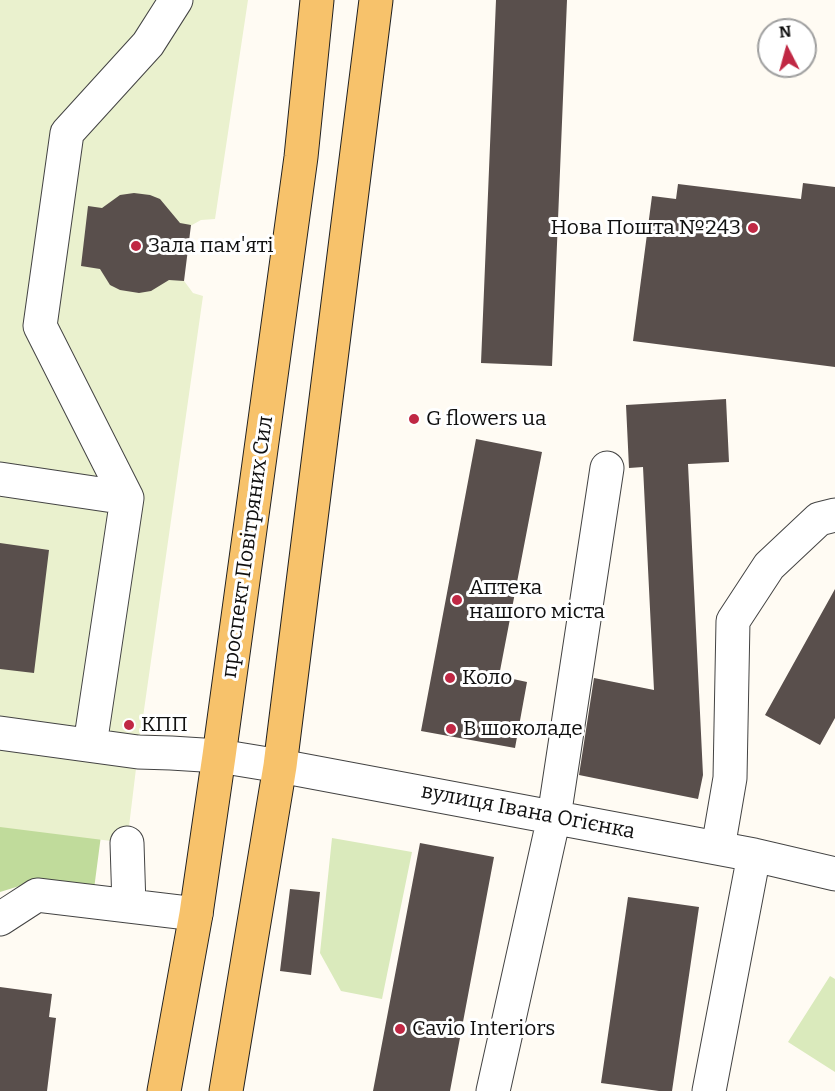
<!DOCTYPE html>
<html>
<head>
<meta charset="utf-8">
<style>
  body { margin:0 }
  #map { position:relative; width:835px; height:1091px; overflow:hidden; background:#fffbf3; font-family:Bitter,serif }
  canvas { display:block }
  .north { position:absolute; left:757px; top:18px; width:60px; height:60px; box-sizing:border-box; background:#fff; border:2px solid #9f9f9f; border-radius:50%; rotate:354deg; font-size:16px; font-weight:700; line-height:24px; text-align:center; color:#101010 }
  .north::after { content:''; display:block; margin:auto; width:21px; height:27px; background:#c02844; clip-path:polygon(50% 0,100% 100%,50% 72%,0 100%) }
</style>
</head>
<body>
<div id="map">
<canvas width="835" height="1091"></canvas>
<div class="north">N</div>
</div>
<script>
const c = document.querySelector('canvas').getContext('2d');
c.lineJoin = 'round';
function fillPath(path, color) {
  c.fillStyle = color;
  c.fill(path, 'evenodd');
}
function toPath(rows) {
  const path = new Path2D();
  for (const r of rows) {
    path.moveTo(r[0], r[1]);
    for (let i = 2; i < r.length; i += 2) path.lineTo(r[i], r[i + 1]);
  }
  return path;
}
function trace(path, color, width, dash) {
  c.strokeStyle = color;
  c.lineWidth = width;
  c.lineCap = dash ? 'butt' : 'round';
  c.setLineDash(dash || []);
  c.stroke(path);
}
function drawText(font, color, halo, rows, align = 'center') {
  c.font = font + ' Bitter,serif';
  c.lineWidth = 6;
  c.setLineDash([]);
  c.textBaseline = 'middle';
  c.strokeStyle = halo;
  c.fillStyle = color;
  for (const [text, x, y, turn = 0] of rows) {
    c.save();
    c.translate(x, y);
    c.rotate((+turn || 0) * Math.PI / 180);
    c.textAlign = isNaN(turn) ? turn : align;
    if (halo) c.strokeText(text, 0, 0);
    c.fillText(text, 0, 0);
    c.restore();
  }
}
fillPath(toPath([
  [332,838,412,852,382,999,341,991,320,953],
  [830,976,835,979,835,1072,788,1042]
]), '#daeabc');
fillPath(toPath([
  [0,741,105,805,94,889,42,879,0,892]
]), '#c0db9b');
fillPath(toPath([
  [0,0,248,0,215,219,201,220,183,230,176,270,193,293,203,296,138,752,127,843,0,827]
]), '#eaf1ce');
fillPath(toPath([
  [496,0,567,0,552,366,481,363],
  [803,183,835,187,835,367,633,341,652,196,676,199,678,184,801,199],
  [134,193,150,195,160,199,180,223,191,225,184,281,169,280,151,291,139,293,120,290,110,285,100,269,81,266,88,206,102,208,120,195],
  [726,399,729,462,688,464,703,775,698,799,579,775,594,678,654,690,643,467,629,468,626,405],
  [476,439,542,452,499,676,527,682,515,748,421,731],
  [0,543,49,550,34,673,0,669],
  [835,589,835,718,820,745,765,715],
  [420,843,494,857,450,1091,373,1091],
  [290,889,320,892,311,975,280,971],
  [628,897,699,907,672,1091,659,1091,601,1083],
  [0,987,52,994,49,1017,56,1018,47,1091,0,1091]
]), '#594f4c');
const minor = toPath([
  [0,479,127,498],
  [0,733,138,752,171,753,219,756,280,766,754,855,835,874],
  [90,745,127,498,40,326,67,133,148,44,176,0],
  [127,843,129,906,196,914],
  [718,848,730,778,733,621,769,566,819,519,835,515],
  [0,919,37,895,129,906],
  [493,1091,554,817,607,468],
  [709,1091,754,855]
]);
const major = toPath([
  [164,1091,196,914,219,756,301,157,317,0],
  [226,1091,280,766,376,0]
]);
trace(minor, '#434343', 35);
trace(major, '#212121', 35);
trace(minor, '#fff', 33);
trace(major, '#f7c26b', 33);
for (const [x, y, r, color] of [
  [753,228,6,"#c02844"],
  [136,246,6,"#c02844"],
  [414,419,6,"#c02844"],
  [457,600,6,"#c02844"],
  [450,678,6,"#c02844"],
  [129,725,6,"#c02844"],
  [451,729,6,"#c02844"],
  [400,1029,6,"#c02844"]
]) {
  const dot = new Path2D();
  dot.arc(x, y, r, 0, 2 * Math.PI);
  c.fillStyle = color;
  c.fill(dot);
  trace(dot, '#fff', 2);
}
drawText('21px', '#101010', '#fff', [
  ["Нова Пошта №243",741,228,"right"],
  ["Зала пам'яті",148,246],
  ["G flowers ua",426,419],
  ["Аптека",469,588],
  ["нашого міста",469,612],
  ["Коло",462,678],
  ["КПП",141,725],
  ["В шоколаде",463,729],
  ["Cavio Interiors",412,1029]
], 'left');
drawText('21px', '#101010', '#fff', [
  ["проспект Повітряних Сил",248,547,-82],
  ["вулиця Івана Огієнка",528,812,11]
]);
</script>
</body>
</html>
